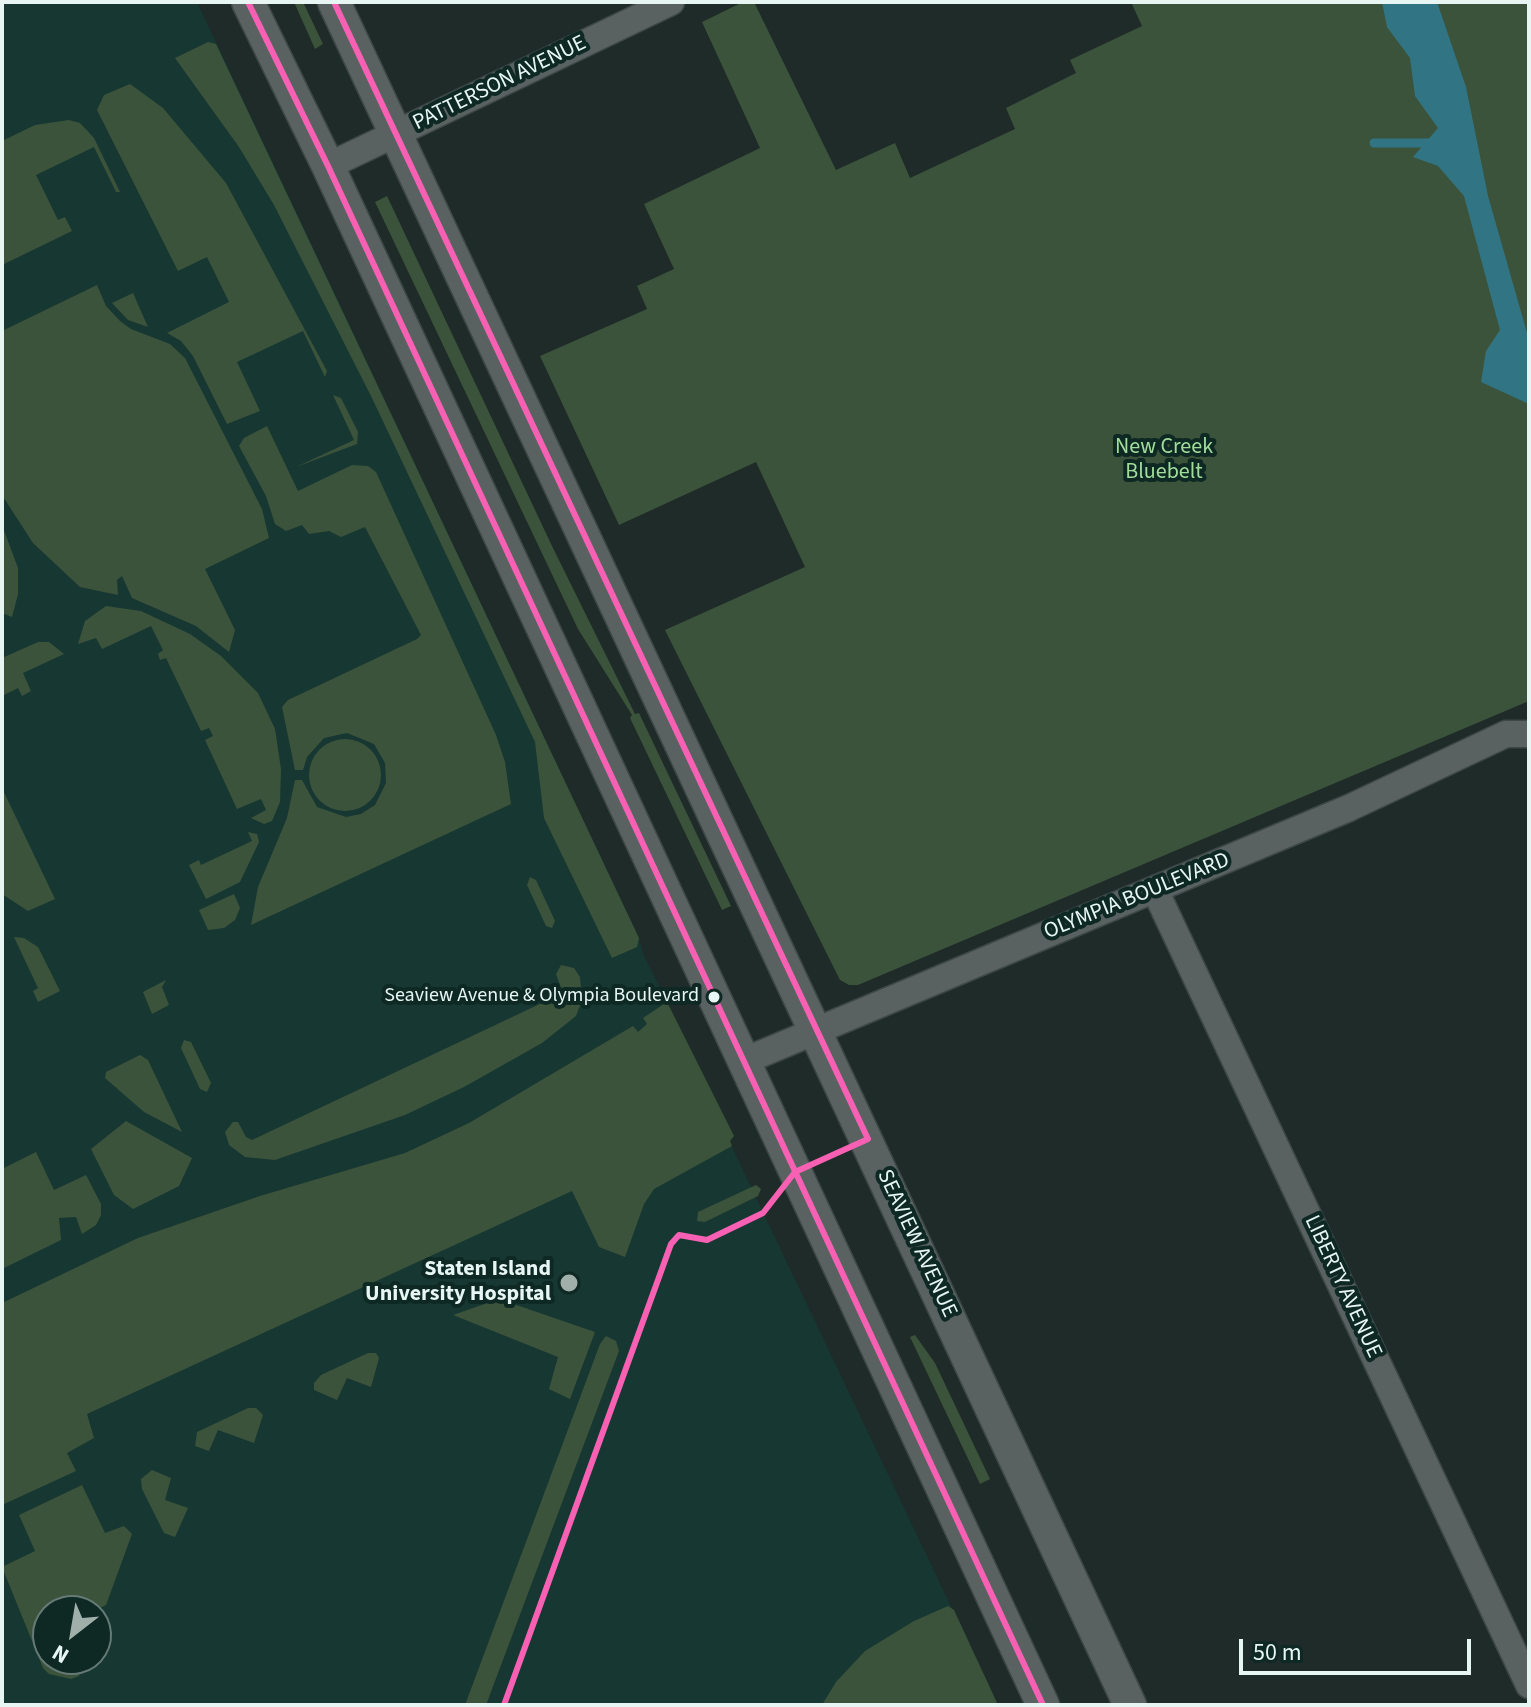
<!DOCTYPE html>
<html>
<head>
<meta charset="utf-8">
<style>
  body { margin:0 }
  #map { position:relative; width:1531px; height:1707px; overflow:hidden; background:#1e2b28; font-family:"Source Sans 3",sans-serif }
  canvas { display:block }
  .frame { position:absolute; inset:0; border:4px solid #e7f6f2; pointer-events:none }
  .north { position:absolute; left:32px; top:1595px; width:80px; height:80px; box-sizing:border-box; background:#0e2823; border:2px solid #657a76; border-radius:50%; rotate:211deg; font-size:22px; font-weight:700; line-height:32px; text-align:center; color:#e7f6f2 }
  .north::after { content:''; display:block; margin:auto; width:28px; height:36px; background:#a1afab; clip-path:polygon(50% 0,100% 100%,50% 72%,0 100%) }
  .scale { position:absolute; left:1239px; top:1639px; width:232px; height:36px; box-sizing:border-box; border:4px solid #e7f6f2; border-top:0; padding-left:10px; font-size:24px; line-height:28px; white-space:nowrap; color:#e7f6f2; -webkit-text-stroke:6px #0e2823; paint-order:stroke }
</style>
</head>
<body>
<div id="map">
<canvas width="1531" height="1707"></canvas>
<div class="frame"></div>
<div class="north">N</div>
<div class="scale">50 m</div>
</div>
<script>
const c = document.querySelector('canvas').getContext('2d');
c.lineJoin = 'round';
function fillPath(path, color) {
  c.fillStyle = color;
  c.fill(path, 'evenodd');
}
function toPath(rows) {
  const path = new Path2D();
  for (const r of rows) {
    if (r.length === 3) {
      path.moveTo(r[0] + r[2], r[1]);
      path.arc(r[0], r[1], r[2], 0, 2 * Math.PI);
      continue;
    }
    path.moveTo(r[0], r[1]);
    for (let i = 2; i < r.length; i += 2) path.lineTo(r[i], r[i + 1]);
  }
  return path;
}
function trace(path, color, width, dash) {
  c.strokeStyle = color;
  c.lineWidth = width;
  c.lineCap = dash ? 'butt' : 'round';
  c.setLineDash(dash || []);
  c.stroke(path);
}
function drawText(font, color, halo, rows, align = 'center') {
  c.font = font + ' "Source Sans 3",sans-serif';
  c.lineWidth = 8;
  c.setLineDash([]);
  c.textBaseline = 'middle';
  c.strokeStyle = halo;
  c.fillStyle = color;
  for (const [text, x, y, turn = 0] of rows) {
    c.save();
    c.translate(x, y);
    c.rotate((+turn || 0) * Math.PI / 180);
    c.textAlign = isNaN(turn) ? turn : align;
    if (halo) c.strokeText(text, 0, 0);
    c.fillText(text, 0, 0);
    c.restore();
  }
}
fillPath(toPath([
  [2,2,197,2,639,938,643,954,734,1136,730,1143,998,1705,2,1705],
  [48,1611,96,1611,96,1659,48,1659]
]), '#173732');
fillPath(toPath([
  [294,2,303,2,323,44,315,49],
  [743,2,754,2,836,170,895,143,910,178,1015,129,1006,108,1076,73,1070,60,1142,26,1131,2,1529,2,1529,701,858,985,849,985,840,980,665,630,805,567,756,462,619,525,540,356,647,309,637,286,674,269,644,204,760,148,702,22],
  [208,42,216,44,639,938,637,947,612,958,544,818,535,742,371,396,274,205,239,147,175,58],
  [130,84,163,108,226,183,327,371,325,377,303,331,237,362,260,411,227,424,193,356,181,341,167,333,229,302,207,257,178,271,97,110,104,95],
  [69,120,80,123,94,138,120,192,116,192,94,147,36,175,58,220,65,217,72,231,2,265,2,141,35,125],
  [387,196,552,546,635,714,639,713,731,906,722,910,630,718,632,715,578,629,375,202],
  [97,285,106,306,120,321,131,329,170,344,185,358,262,509,269,538,205,569,235,630,229,652,196,626,132,598,122,576,117,580,118,595,80,587,33,543,2,495,2,331],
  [133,293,148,327,128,320,112,303],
  [333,395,341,398,358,432,357,444,296,467,354,440],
  [267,426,298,491,352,465,368,466,376,472,496,735,505,762,511,804,251,925,258,887,287,818,295,780,302,780,317,807,346,817,361,814,375,805,386,783,385,763,374,744,347,733,324,738,307,757,303,770,295,770,282,707,288,700,417,639,421,635,365,527,341,537,329,531,309,534,302,525,286,531,275,524,266,496,239,446,244,438],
  [2,525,18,568,18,594,12,617,2,613],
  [106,606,141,611,190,634,221,656,258,693,275,729,281,769,280,802,272,821,264,824,251,818,266,810,261,799,237,809,205,740,213,736,209,728,201,731,166,658,160,660,158,654,163,650,151,626,102,649,96,638,78,644,85,621],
  [38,642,49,642,64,654,23,673,31,691,22,696,18,688,2,696,2,658],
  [345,775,36],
  [2,788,55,899,28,911,2,894],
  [248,832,257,834,259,842,240,882,206,899,189,865,199,860,201,865,252,841],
  [530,877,536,880,555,921,552,928,546,926,527,885],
  [234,894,240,908,235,920,224,928,208,930,199,910],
  [14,937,24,938,38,947,60,991,38,1002,33,991,38,988],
  [561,965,574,968,580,977,582,1000,576,1016,542,1043,464,1087,405,1115,275,1160,245,1157,229,1145,225,1132,233,1122,238,1122,246,1137,252,1140,563,993,556,974],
  [166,980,162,987,169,1005,152,1014,143,992],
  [667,1002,734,1136,730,1141,732,1146,654,1189,644,1204,625,1257,599,1247,572,1191,87,1414,94,1438,67,1453,76,1471,2,1505,2,1303,138,1238,260,1196,405,1153,469,1123,633,1026,638,1032,647,1024,643,1018],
  [184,1040,191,1042,211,1083,207,1092,200,1089,181,1048],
  [140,1055,148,1060,182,1132,144,1112,105,1078,106,1072],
  [126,1121,192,1158,179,1186,133,1209,114,1195,91,1149],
  [36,1152,54,1190,86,1175,101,1204,101,1215,96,1225,82,1234,76,1217,59,1218,61,1240,2,1269,2,1169],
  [756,1185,761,1189,758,1196,705,1222,697,1221,698,1212],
  [499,1299,595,1332,570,1399,549,1389,558,1357,453,1315],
  [915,1335,935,1363,990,1479,980,1484,910,1337],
  [606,1336,616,1341,619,1351,486,1705,465,1705,600,1344],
  [368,1353,376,1353,379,1358,371,1387,347,1378,337,1400,314,1390,314,1383,321,1375],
  [248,1408,256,1408,263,1415,254,1443,218,1430,209,1451,195,1446,197,1432],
  [152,1470,171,1478,165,1500,188,1508,175,1537,164,1533,142,1489,141,1479],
  [82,1485,105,1533,124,1526,132,1534,106,1605,100,1608,76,1600,72,1611,48,1611,48,1659,85,1659,79,1676,71,1679,49,1674,43,1668,2,1567,35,1551,19,1515],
  [948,1606,954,1610,998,1705,822,1705,836,1682,865,1651,914,1621]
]), '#3c533b');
fillPath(toPath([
  [1382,2,1437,2,1466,87,1488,196,1529,340,1529,404,1481,382,1486,351,1500,330,1464,196,1438,166,1413,157,1438,128,1415,96,1410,58,1387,27]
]), '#317585');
trace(toPath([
  [1374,143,1435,143]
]), '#317585', 9);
const minor = toPath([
  [328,166,671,2],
  [1155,890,1529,1685],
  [744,1061,1349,808,1506,734,1529,734]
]);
const tertiary = toPath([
  [248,2,328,166,1043,1705],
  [334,2,1130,1705]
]);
trace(minor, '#3d4846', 29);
trace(tertiary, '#3d4846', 35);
trace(minor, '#596260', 26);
trace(tertiary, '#596260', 32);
trace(toPath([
  [248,2,328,166,1043,1705],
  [334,2,868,1139,795,1172,763,1213,707,1240,679,1235,671,1244,504,1705]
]), '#f860b3', 6);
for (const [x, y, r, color] of [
  [714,997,7,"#e7f6f2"],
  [569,1283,10,"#a1afab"]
]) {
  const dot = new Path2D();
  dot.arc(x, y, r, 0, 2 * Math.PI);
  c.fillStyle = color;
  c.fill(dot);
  trace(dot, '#0e2823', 3);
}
drawText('20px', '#e7f6f2', '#0e2823', [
  ["Seaview Avenue & Olympia Boulevard",699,997]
], 'right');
drawText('22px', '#e7f6f2', '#0e2823', [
  ["PATTERSON AVENUE",500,84,-26],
  ["OLYMPIA BOULEVARD",1137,897,-22],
  ["SEAVIEW AVENUE",916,1244,65],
  ["LIBERTY AVENUE",1342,1287,65]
]);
drawText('22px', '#a1dc9b', '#0e2823', [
  ["New Creek",1164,448],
  ["Bluebelt",1164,473]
]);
drawText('bold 22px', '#e7f6f2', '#0e2823', [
  ["Staten Island",551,1270],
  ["University Hospital",551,1295]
], 'right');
</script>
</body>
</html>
